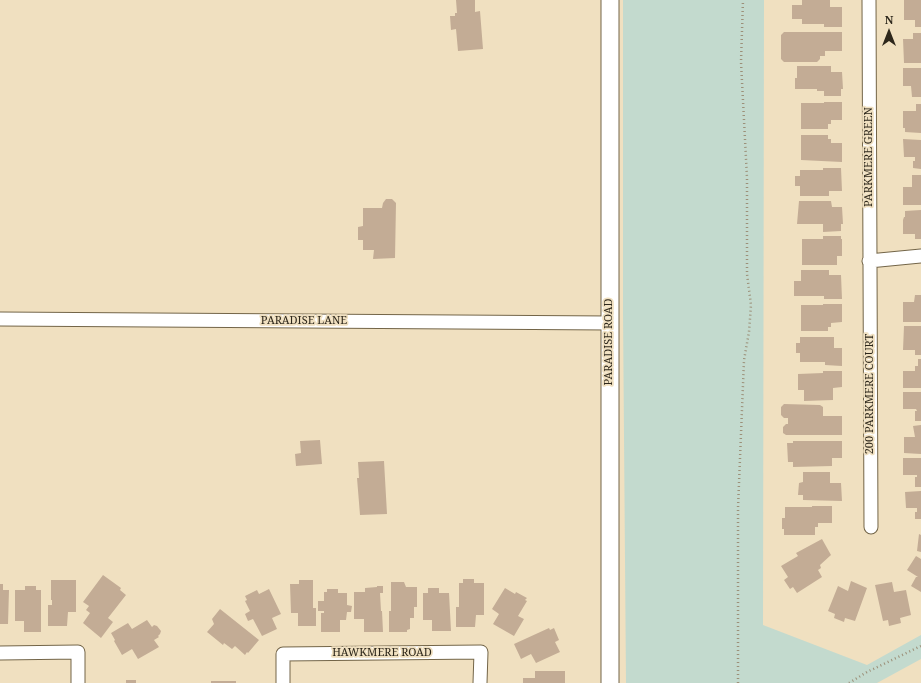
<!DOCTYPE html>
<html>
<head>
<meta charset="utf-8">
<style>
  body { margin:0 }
  #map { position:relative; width:921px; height:683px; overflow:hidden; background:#f0e0c0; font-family:"Noto Serif",serif }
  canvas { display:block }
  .north { position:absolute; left:869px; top:12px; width:40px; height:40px; -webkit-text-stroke:3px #f0e0c0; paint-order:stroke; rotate:0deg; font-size:11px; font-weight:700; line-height:16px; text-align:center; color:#2d271b }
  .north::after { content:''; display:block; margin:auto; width:14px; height:18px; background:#2d271b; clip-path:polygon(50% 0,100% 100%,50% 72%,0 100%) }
</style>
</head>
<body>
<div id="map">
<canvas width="921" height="683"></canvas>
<div class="north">N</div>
</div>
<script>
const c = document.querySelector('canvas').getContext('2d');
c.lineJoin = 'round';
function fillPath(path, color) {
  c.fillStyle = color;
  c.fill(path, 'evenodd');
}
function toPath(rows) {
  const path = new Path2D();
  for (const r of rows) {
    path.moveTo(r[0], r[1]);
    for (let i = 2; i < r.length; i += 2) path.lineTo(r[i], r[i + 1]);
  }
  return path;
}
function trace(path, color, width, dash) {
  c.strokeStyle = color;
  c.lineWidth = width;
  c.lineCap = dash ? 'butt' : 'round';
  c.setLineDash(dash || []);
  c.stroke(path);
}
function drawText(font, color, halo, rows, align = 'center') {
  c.font = font + ' "Noto Serif",serif';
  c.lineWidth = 3.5;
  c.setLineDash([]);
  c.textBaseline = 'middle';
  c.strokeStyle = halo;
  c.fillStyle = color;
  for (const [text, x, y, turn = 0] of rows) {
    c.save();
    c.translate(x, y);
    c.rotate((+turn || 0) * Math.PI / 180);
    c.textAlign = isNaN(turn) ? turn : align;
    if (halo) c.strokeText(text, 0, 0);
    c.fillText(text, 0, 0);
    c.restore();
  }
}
fillPath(toPath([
  [623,0,764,0,763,625,867,665,921,635,921,659,877,683,626,683,623,313]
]), '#c3dace');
fillPath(toPath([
  [456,0,475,0,475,12,480,11,483,49,458,51,456,29,451,30,450,16,455,16,455,13,457,13],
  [802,0,830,0,830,7,842,7,842,27,824,27,824,24,802,24,802,19,792,19,792,5,802,5],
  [904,0,921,0,921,27,915,27,915,20,904,20],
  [784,32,842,32,842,51,825,51,825,56,820,56,820,59,817,62,784,62,781,59,781,35],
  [913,33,921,33,921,63,904,63,903,39,913,39],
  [797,66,831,66,831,72,842,72,843,89,841,89,841,96,824,96,824,91,817,91,817,89,795,89,795,78,797,78],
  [903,68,921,68,921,97,912,97,911,86,903,86],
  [824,102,842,102,842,120,831,120,831,124,828,124,828,129,801,129,801,103,824,103],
  [916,104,921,104,921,133,905,132,905,128,903,128,903,111,916,111],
  [801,135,828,135,828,139,831,139,831,143,842,143,842,162,801,160],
  [903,139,921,140,921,169,913,168,913,161,915,161,915,157,904,157],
  [823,168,841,168,842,191,829,191,829,196,800,196,800,186,795,186,795,176,800,176,800,170,823,170],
  [912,175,921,175,921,205,903,205,903,187,912,187],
  [386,199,392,199,396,203,395,258,373,259,374,250,363,250,363,240,358,240,358,227,363,226,363,208,382,208,383,203],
  [799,201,831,201,832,207,842,207,843,224,841,224,841,231,823,232,823,224,797,224],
  [921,210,921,239,915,239,915,234,903,234,903,220,904,217,905,217,905,211],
  [823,236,841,236,841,239,842,239,842,256,837,256,837,265,802,265,802,239,823,239],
  [801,270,829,270,829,275,841,275,842,299,824,299,824,296,794,296,794,281,801,281],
  [915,295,921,295,921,322,903,322,903,302,914,302],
  [823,304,842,304,842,322,831,323,831,327,828,327,828,331,801,331,801,305,823,305],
  [904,326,921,326,921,355,915,355,915,350,903,350],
  [800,337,834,337,834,348,842,348,842,366,825,365,825,362,800,362,800,353,796,353,796,343,800,343],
  [918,359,921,359,921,388,903,388,903,371,915,371,915,366,918,366],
  [823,371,842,371,842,387,833,388,833,400,804,401,804,390,798,390,798,374,823,373],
  [903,392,921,392,921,421,915,421,915,411,917,411,916,409,903,409],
  [784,404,820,405,823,407,823,416,842,416,842,435,786,435,783,433,783,427,786,424,788,424,788,418,784,418,781,415,781,407],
  [921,425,921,454,904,453,904,437,915,437,913,426],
  [320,440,322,464,296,466,295,454,301,453,300,441],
  [793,441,842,441,842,458,832,458,832,466,793,467,793,462,788,462,787,443,793,443],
  [903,458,921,458,921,487,915,487,915,477,917,477,917,475,903,475],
  [384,461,387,514,360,515,357,478,359,478,358,462],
  [803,472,830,472,830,483,841,483,842,501,803,500,803,495,798,495,799,483,803,482],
  [921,491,921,519,915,519,915,512,917,512,917,508,906,508,905,492],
  [812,506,832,506,832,523,818,523,818,527,815,527,815,535,784,535,784,529,782,529,782,518,785,518,785,507,812,507],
  [919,534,921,535,921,552,917,551],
  [822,539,831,555,820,565,821,568,818,570,822,577,797,593,793,587,790,589,784,580,788,577,781,566,798,556,796,553],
  [916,556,921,559,921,592,911,586,916,577,918,577,907,570],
  [103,575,121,588,120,590,126,595,108,618,113,622,101,638,83,623,90,613,86,610,89,606,83,602],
  [463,579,474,579,474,583,484,583,484,615,476,615,475,627,456,627,456,607,459,607,459,583,463,583],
  [51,580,76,580,76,612,68,612,67,626,48,626,48,605,52,605,52,600,51,600],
  [299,580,313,580,313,608,316,608,316,626,298,626,298,613,291,613,290,584,299,584],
  [851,581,867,588,855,621,845,618,844,622,834,618,835,614,828,611,838,586,848,591],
  [391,582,404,582,406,587,417,587,417,607,414,607,414,618,410,618,410,629,407,630,407,632,389,632,389,611,391,611],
  [892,582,894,592,906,590,911,615,900,618,901,623,889,626,888,620,883,621,875,585],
  [0,584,3,584,3,590,9,590,8,624,0,624],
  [25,586,36,586,36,590,41,590,41,632,24,632,24,621,15,621,15,590,25,590],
  [377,586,383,586,383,593,380,593,381,611,382,611,383,632,364,632,364,619,354,619,354,592,365,592,365,588,377,587],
  [428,588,439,588,439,593,449,593,451,631,432,631,432,620,423,620,423,593,428,593],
  [505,588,515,594,516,592,527,598,525,600,527,601,518,616,524,619,514,636,493,624,499,614,492,609],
  [269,589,281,614,272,618,277,629,262,636,253,619,248,621,245,614,250,611,245,601,247,600,245,596,257,590,259,594],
  [327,589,338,589,338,593,347,593,347,605,352,606,351,612,347,612,346,620,340,620,340,632,321,632,321,613,324,613,324,611,318,611,318,601,324,601,324,592,327,592],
  [220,609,259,640,248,653,247,652,245,655,235,646,232,649,224,643,223,645,207,632,214,624,212,619],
  [147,620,152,627,154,625,157,626,161,631,160,634,158,636,159,637,154,640,159,647,138,659,132,649,122,655,114,641,115,640,111,633,128,623,132,629],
  [549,628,550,630,554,628,559,640,555,642,560,652,536,663,531,654,521,659,514,644],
  [535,671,565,671,565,683,523,683,523,678,535,678],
  [126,680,136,680,136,683,126,683],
  [211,681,236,681,236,683,211,683]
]), '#c3ac95');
const minor = toPath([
  [869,0,871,527],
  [869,261,921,256],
  [0,319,609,323],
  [0,653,78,652,78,683],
  [283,683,283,654,481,652,480,683]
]);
const tertiary = toPath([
  [610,0,610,683]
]);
trace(minor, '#736548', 15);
trace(tertiary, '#736548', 19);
trace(toPath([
  [738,683,738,508,744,360,749,332,751,305,747,274,747,178,741,62,743,0],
  [849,683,867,672,921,646]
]), '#9c9079', 2.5, [1, 3]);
trace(minor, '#fff', 13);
trace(tertiary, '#fff', 17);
drawText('11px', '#2d271b', '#f0e0c0', [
  ["PARKMERE GREEN",869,157,-90],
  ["PARADISE LANE",304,321],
  ["PARADISE ROAD",609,342,-90],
  ["200 PARKMERE COURT",870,394,-90],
  ["HAWKMERE ROAD",382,653]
]);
</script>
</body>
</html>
